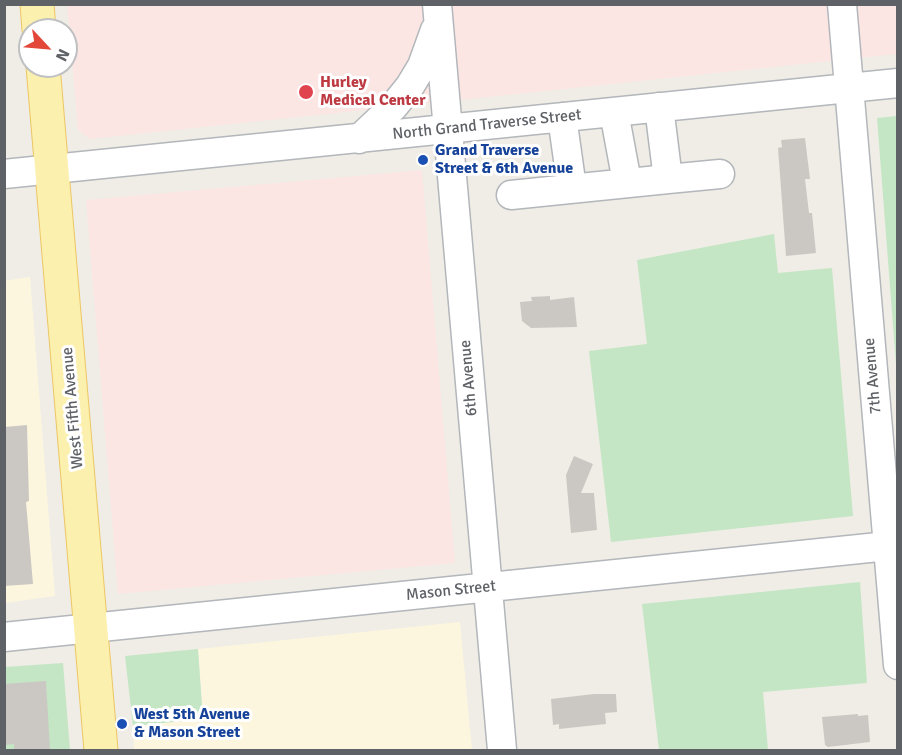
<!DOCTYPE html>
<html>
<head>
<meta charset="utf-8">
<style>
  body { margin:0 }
  #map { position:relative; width:902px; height:755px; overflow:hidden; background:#efede6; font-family:Signika,sans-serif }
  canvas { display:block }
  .frame { position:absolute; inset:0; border:6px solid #5e6166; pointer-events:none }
  .north { position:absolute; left:18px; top:18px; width:60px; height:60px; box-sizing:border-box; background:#fff; border:2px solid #bfc0c2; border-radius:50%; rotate:116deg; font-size:16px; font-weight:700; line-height:24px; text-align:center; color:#5e6166 }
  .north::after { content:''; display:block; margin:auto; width:21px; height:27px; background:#e24739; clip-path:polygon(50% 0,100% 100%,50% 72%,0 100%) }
</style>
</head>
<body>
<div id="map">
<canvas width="902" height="755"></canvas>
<div class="frame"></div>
<div class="north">N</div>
</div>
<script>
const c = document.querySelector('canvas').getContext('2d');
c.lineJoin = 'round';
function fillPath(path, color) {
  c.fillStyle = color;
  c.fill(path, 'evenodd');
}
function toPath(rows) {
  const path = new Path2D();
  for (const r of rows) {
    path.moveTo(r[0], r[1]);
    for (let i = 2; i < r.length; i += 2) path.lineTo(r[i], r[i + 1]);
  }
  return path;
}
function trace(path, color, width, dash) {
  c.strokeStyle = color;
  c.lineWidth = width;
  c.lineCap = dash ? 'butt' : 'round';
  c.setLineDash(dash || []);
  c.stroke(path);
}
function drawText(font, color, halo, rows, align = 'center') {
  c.font = font + ' Signika,sans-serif';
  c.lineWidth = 6;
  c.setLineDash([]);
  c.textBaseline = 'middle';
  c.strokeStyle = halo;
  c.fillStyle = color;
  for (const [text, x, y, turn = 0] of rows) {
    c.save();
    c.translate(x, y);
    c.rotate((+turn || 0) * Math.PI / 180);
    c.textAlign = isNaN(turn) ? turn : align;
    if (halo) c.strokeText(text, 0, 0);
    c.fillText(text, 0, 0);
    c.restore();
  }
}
fillPath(toPath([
  [30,277,55,596,5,603,4,281],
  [460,622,472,750,134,750,133,726,203,719,198,649]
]), '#fdf6de');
fillPath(toPath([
  [67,5,897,5,897,54,90,139,78,130],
  [422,170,455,563,118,594,86,200]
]), '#fbe6e4');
fillPath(toPath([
  [897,116,898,116,897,377,877,118],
  [774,234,778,273,832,268,853,516,611,542,589,351,647,344,637,260],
  [860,582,867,683,763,692,768,750,659,750,642,604],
  [198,649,203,719,133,726,125,656],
  [63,663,70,750,5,750,5,667]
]), '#c4e6c4');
fillPath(toPath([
  [805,138,810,179,805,179,809,213,812,213,816,253,786,256,778,148,782,147,781,140],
  [550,296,550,300,574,297,577,327,531,328,522,321,520,302,532,301,531,297],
  [27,425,29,501,26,502,33,584,4,586,4,427],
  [574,456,593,464,581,493,594,493,597,530,571,533,566,475],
  [46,681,50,750,14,750,14,744,4,745,4,684],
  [594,694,616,694,617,712,605,713,606,724,559,729,559,724,553,725,551,699],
  [858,714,858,716,868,715,870,742,828,747,825,745,822,717]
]), '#cbc8c3');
const minor = toPath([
  [437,4,502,750],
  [842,4,898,665],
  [659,107,668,179,720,174],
  [614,112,627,182],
  [562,117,572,188],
  [359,139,394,106,410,86,422,66,435,30],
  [4,174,898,83],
  [511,195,668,179],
  [4,637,898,545]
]);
const major = toPath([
  [37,4,39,30],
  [43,66,101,750]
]);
trace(minor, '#b3b6ba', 31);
trace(major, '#ecc663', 35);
trace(minor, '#fff', 28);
trace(major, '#fcf0af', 33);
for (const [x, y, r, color] of [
  [306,92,8,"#e0444e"],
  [423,160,6,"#1a4fb4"],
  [122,724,6,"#1a4fb4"]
]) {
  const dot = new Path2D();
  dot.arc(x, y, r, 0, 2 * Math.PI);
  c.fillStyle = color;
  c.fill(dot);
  trace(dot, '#fff', 2);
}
drawText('bold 16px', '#be3a42', '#fff', [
  ["Hurley",320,83],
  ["Medical Center",320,101]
], 'left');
drawText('16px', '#5e6166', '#fff', [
  ["North Grand Traverse Street",487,125,-6],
  ["7th Avenue",873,376,-95],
  ["6th Avenue",469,378,-95],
  ["West Fifth Avenue",73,408,-95],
  ["Mason Street",451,591,-6]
]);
drawText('bold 16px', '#164399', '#fff', [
  ["Grand Traverse",435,151],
  ["Street & 6th Avenue",435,169],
  ["West 5th Avenue",134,715],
  ["& Mason Street",134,733]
], 'left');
</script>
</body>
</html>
